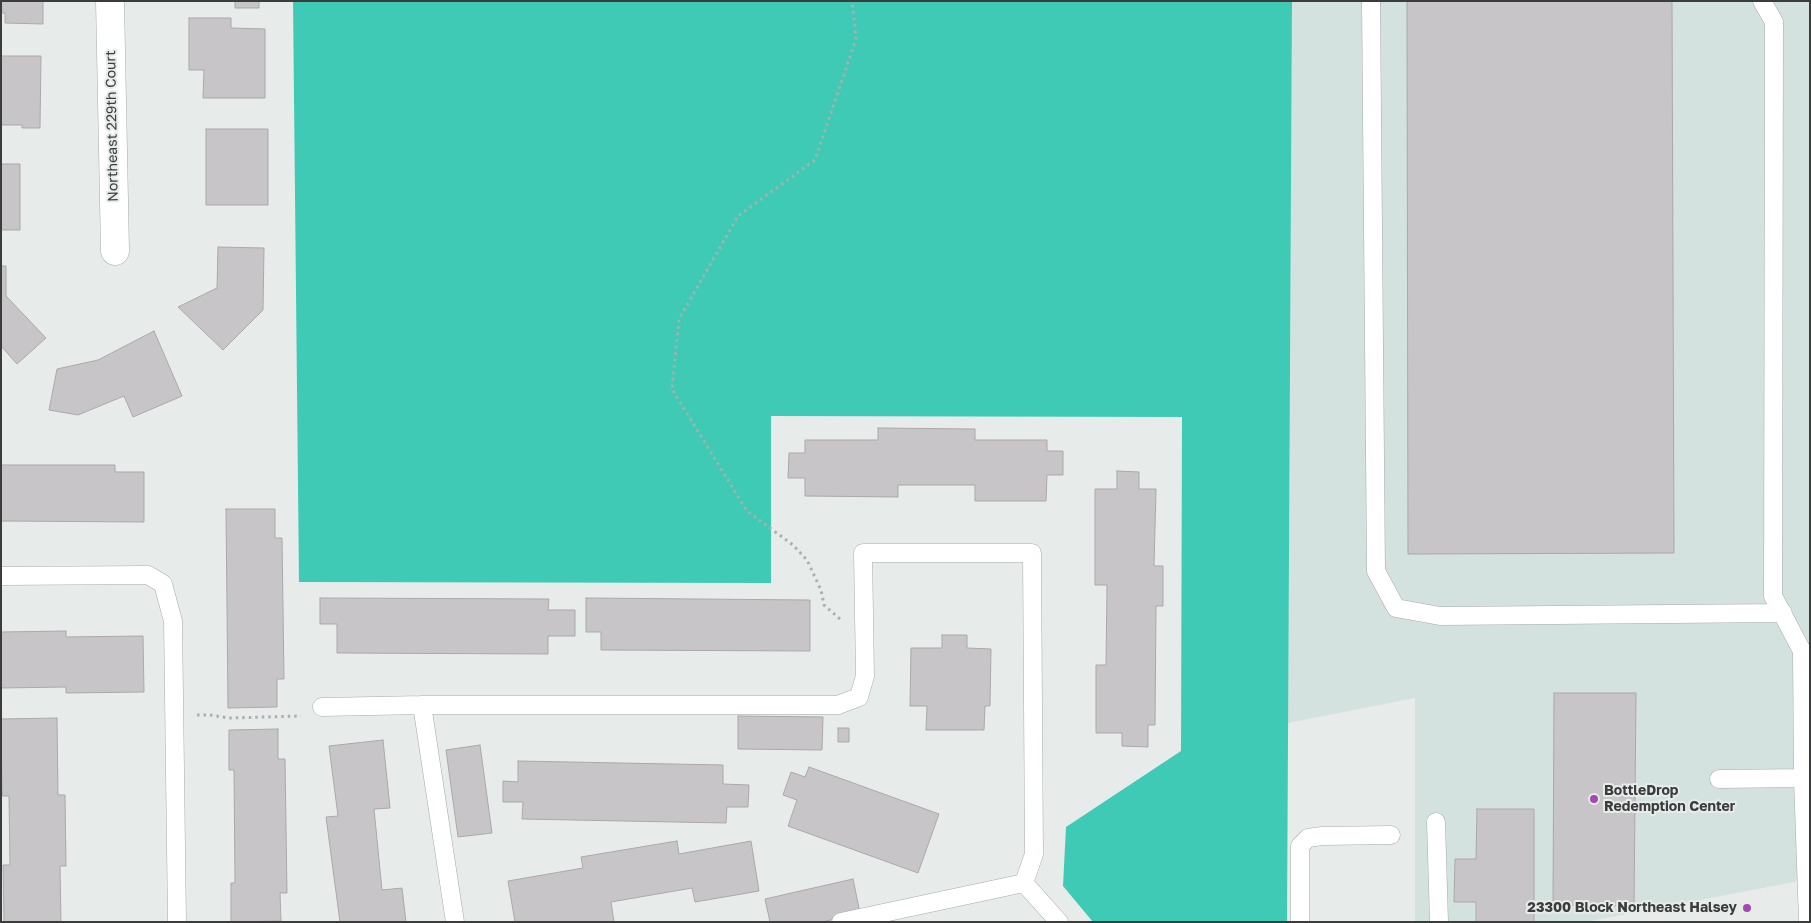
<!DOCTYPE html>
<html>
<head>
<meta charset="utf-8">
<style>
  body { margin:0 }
  #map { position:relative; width:1811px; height:923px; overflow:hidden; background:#e7eceb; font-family:"Golos Text",sans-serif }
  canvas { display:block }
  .frame { position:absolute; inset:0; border:2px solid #3b3d3c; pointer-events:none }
</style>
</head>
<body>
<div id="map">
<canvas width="1811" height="923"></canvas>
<div class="frame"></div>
</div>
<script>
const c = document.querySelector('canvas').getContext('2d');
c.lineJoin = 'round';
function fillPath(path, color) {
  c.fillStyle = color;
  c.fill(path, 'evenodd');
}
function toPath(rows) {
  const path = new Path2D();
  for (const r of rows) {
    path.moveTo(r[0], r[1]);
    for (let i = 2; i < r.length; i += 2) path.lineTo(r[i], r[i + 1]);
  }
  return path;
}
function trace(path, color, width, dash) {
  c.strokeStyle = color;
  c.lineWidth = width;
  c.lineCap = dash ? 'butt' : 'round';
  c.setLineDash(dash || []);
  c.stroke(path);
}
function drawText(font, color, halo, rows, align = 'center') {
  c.font = font + ' "Golos Text",sans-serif';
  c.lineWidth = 4;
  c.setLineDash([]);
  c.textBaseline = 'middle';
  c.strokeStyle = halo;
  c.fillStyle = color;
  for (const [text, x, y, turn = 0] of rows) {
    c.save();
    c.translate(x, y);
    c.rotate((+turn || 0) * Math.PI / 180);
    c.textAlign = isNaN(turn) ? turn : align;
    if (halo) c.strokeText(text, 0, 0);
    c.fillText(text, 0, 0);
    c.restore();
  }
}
fillPath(toPath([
  [1292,1,1810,1,1810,879,1585,922,1415,922,1415,698,1288,723]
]), '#d3e2df');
fillPath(toPath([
  [293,1,1292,1,1287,922,1093,922,1063,886,1066,827,1181,751,1182,417,771,416,771,583,299,582]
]), '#3fcab6');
const building = toPath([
  [1,1,43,1,43,24,5,23,5,13,1,13,1,1],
  [235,1,259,1,259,8,235,8,235,1],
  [1407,1,1672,1,1674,553,1408,554,1407,1],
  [189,18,231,18,231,28,265,29,265,98,203,98,204,70,189,70,189,18],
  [1,56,41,56,40,128,22,128,22,125,1,125,1,56],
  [206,129,268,129,268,205,206,205,206,129],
  [1,164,20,164,20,230,1,230,1,164],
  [218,247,264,248,263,310,223,350,178,307,217,288,218,247],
  [1,266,6,266,6,296,46,338,17,364,1,346,1,266],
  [154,331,182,396,133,417,124,396,78,415,49,410,57,369,98,360,154,331],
  [878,428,975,429,975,440,1047,440,1047,451,1063,451,1063,475,1047,475,1046,501,975,501,975,485,898,485,898,497,805,496,805,478,788,478,789,453,805,453,805,440,878,440,878,428],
  [1,465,115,465,115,472,144,472,144,522,1,521,1,465],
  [1117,471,1139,472,1139,489,1156,489,1154,566,1163,566,1163,606,1156,606,1155,725,1148,725,1148,747,1122,746,1122,733,1096,733,1096,665,1106,665,1107,585,1095,585,1095,489,1117,489,1117,471],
  [226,509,275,509,275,538,282,538,284,679,277,679,277,707,228,708,226,509],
  [320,598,549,599,548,610,575,610,575,636,548,636,548,654,337,653,337,624,320,624,320,598],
  [586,598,810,600,810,651,601,650,601,632,586,632,586,598],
  [66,631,66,637,143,636,144,692,66,693,66,687,1,688,1,632,66,631],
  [942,635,967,635,967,648,991,649,990,706,985,706,984,730,926,730,927,706,910,706,911,648,942,648,942,635],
  [1554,693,1636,693,1634,906,1553,905,1554,693],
  [738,716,823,717,822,750,738,749,738,716],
  [57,718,58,795,65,795,66,866,60,866,61,922,4,922,3,865,10,865,9,796,2,796,1,719,57,718],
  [838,728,849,728,849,742,838,742,838,728],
  [278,729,278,759,285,759,287,893,280,893,281,921,231,922,231,883,235,883,234,770,229,770,229,730,278,729],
  [383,740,390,808,374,809,382,890,402,888,406,922,340,922,326,817,338,816,329,746,383,740],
  [480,745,492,833,458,837,446,750,480,745],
  [518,761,723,765,723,784,749,785,748,807,727,807,726,823,522,819,523,802,503,802,503,781,518,782,518,761],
  [809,767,939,814,918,873,788,826,797,800,783,795,791,772,805,777,809,767],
  [1477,809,1534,809,1534,922,1476,922,1476,902,1454,902,1455,859,1476,859,1477,809],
  [677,841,679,854,751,841,759,891,695,902,692,888,611,902,614,922,515,922,508,881,583,868,581,857,677,841],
  [853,879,860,913,822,922,770,922,765,899,853,879]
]);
fillPath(building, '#c8c5c8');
trace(building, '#aba7ab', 1);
const lane = toPath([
  [1371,1,1376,571,1396,608,1440,616,1783,613],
  [1762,1,1774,22,1773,596,1802,651,1803,778,1808,922],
  [1,576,148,575,163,584,173,621,177,922],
  [322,707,422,705],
  [1719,779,1803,778],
  [1436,822,1439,922],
  [1024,883,1059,922],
  [455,922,422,705,838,705,859,697,865,676,863,553,1032,553,1034,854,1024,883],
  [841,922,1024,883],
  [1300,922,1300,846,1308,838,1322,836,1391,835]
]);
const street = toPath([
  [110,1,115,251]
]);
trace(lane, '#a5abaa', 19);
trace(street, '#a5abaa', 29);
trace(toPath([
  [840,619,824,605,821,590,807,560,793,545,747,511,672,389,679,319,738,216,815,160,856,39,852,1],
  [197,715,210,715,229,718,301,716]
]), '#abafae', 3, [2.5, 4]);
trace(lane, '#fff', 18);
trace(street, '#fff', 28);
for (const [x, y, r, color] of [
  [1594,799,5,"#a448b2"],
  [1747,908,5,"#a448b2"]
]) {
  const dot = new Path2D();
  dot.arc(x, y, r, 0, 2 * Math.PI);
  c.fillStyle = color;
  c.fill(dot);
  trace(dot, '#e7eceb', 2);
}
drawText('14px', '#3b3d3c', '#e7eceb', [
  ["Northeast 229th Court",112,126,-91]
]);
drawText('bold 14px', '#3b3d3c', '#e7eceb', [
  ["BottleDrop",1604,791],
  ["Redemption Center",1604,807],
  ["23300 Block Northeast Halsey",1737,908,"right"]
], 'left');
</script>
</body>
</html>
